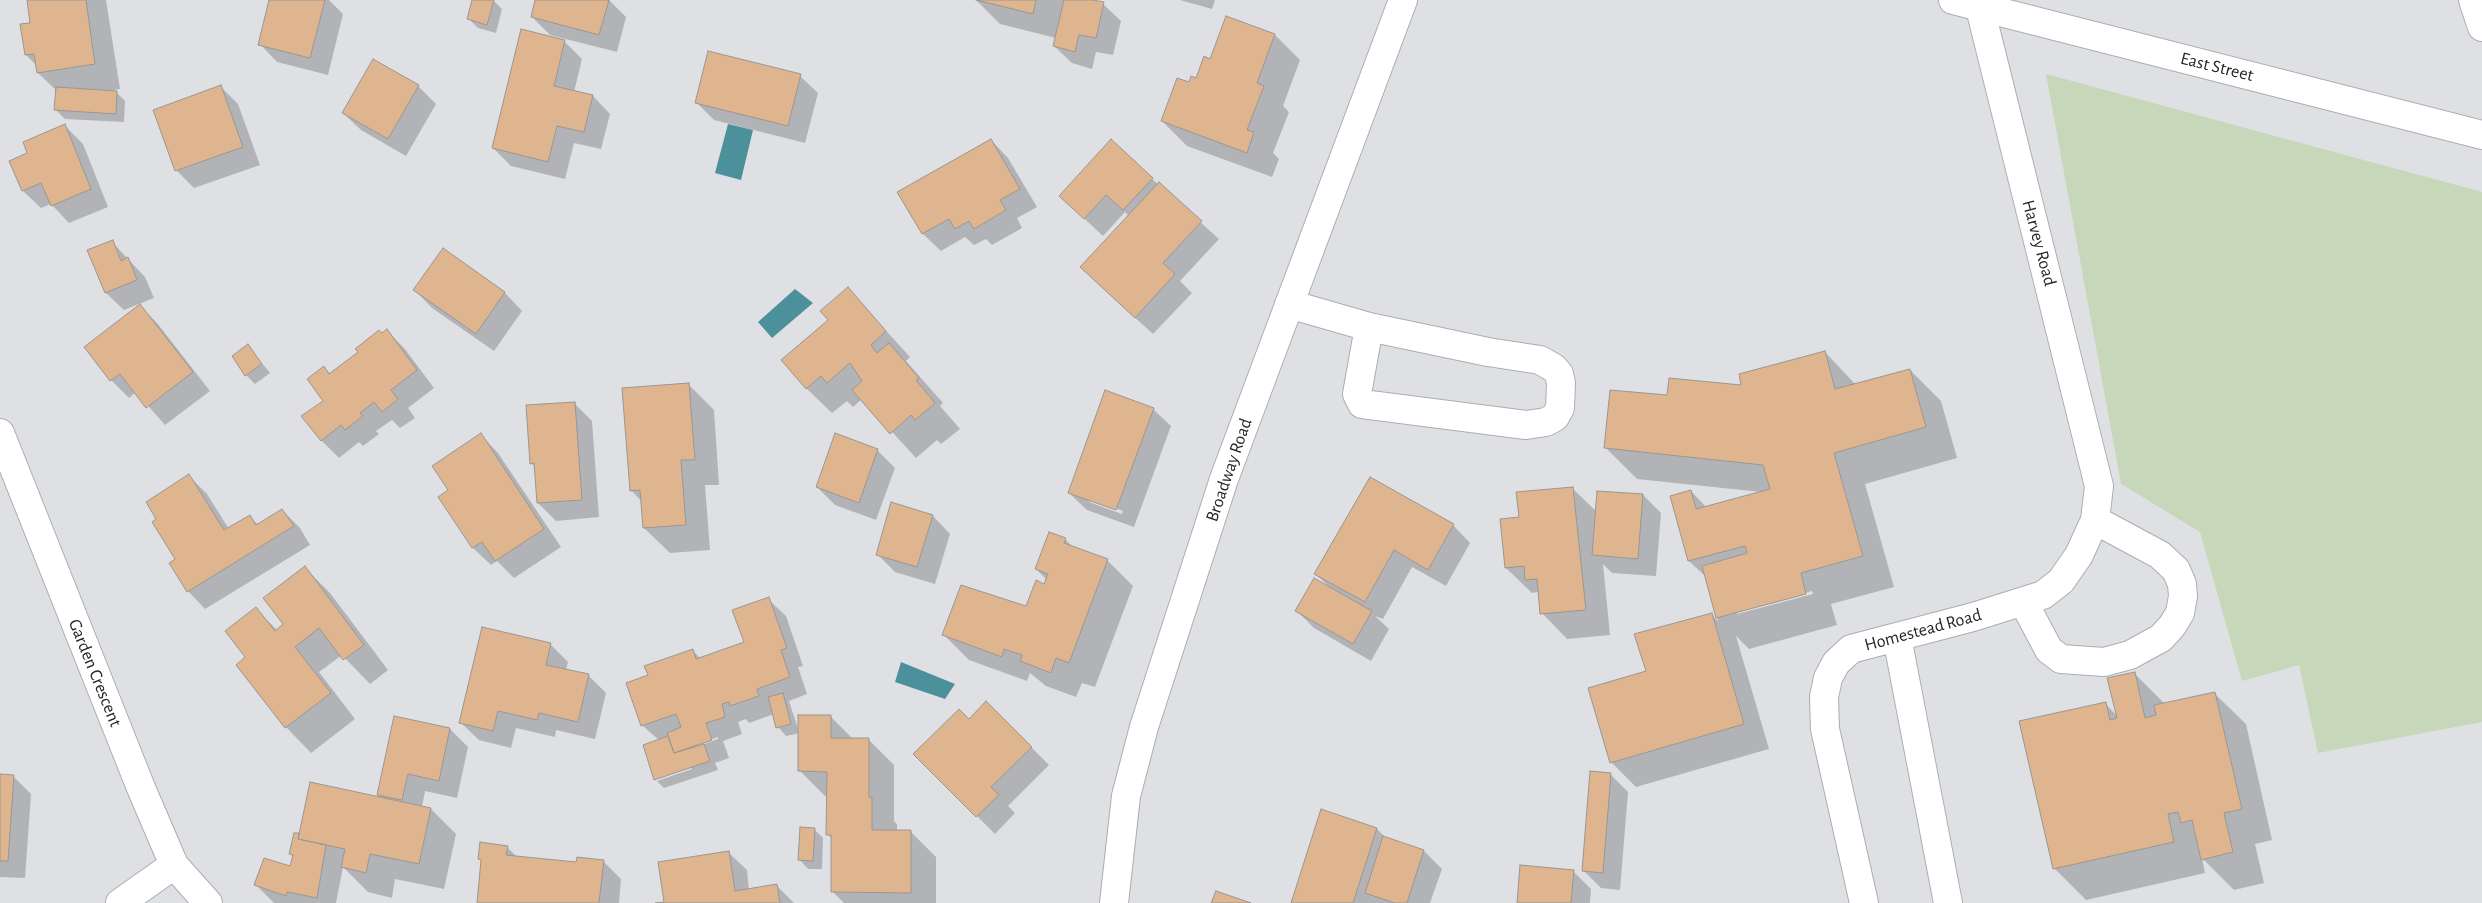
<!DOCTYPE html>
<html>
<head>
<meta charset="utf-8">
<style>
  body { margin:0 }
  canvas { display:block; background:#dfe0e4 }
</style>
</head>
<body>
<canvas width="2482" height="903"></canvas>
<script>
const c = document.querySelector('canvas').getContext('2d');
c.lineJoin = 'round';
function fillPath(path, color) {
  c.fillStyle = color;
  c.fill(path, 'evenodd');
}
function toPath(rows) {
  const path = new Path2D();
  for (const r of rows) {
    path.moveTo(r[0], r[1]);
    for (let i = 2; i < r.length; i += 2) path.lineTo(r[i], r[i + 1]);
  }
  return path;
}
function trace(path, color, width, dash) {
  c.strokeStyle = color;
  c.lineWidth = width;
  c.lineCap = dash ? 'butt' : 'round';
  c.setLineDash(dash || []);
  c.stroke(path);
}
function drawText(font, color, halo, rows, align = 'center') {
  c.font = font + ' "Alegreya Sans",sans-serif';
  c.lineWidth = 4.5;
  c.setLineDash([]);
  c.textBaseline = 'middle';
  c.strokeStyle = halo;
  c.fillStyle = color;
  for (const [text, x, y, turn = 0] of rows) {
    c.save();
    c.translate(x, y);
    c.rotate((+turn || 0) * Math.PI / 180);
    c.textAlign = isNaN(turn) ? turn : align;
    if (halo) c.strokeText(text, 0, 0);
    c.fillText(text, 0, 0);
    c.restore();
  }
}
fillPath(toPath([
  [2046,74,2482,192,2482,722,2318,753,2299,665,2242,681,2200,532,2121,484]
]), '#c7d7b9');
fillPath(toPath([
  [728,124,753,130,741,180,715,173],
  [795,289,813,303,772,338,758,322],
  [901,662,955,684,945,699,895,682]
]), '#4c909b');
fillPath(toPath([
  [28,0,106,0,120,89,109,91,116,92,125,101,124,122,65,119,56,110,57,91,38,73,37,66,26,55,32,24],
  [271,0,329,0,343,14,328,75,277,62,260,44],
  [474,0,493,0,502,9,496,33,478,28,469,19],
  [536,0,609,0,626,17,617,52,550,35,532,17],
  [976,0,1088,0,1103,4,1121,21,1113,55,1096,52,1092,69,1072,63,1054,46,1056,38,1000,24],
  [1180,0,1215,0,1212,9],
  [1227,18,1275,35,1300,60,1283,106,1289,112,1273,153,1279,159,1272,177,1187,146,1162,121,1190,84,1197,80,1211,61],
  [564,41,582,59,574,92,593,96,610,114,601,149,574,143,565,179,511,166,493,148],
  [373,61,418,86,436,104,406,156,361,130,343,113],
  [800,76,818,93,805,143,714,120,696,102],
  [220,86,238,104,260,165,194,188,176,170],
  [65,126,83,144,108,207,69,223,51,204,41,208,23,191,29,154],
  [991,140,1008,158,1037,207,1017,218,1022,228,992,245,986,239,974,245,965,237,941,251,923,234,899,192],
  [1152,179,1219,239,1180,281,1192,293,1153,334,1099,285,1129,216,1125,212,1103,236,1060,196],
  [112,242,145,277,154,298,124,310,106,293,89,251],
  [443,250,505,293,522,311,494,351,432,308,415,290],
  [848,289,910,357,906,361,943,403,940,406,960,429,941,444,937,440,916,458,862,399,853,407,847,401,832,413,806,388,830,320],
  [139,305,157,323,210,391,165,425,136,392,129,398,111,380],
  [387,331,405,349,434,388,408,408,415,418,400,428,392,420,376,431,379,434,363,446,359,442,339,458,321,440,325,401,324,368,331,374],
  [248,346,270,373,255,384,246,375],
  [1825,352,1856,385,1910,370,1941,401,1957,458,1865,484,1894,587,1831,604,1837,625,1749,649,1736,636,1769,749,1636,787,1611,762,1647,672,1711,614,1718,621,1706,577,1689,561,1691,491,1706,507,1761,492,1637,479,1606,448,1668,397,1743,387],
  [1812,591,1813,594,1737,614,1737,612],
  [689,385,714,410,719,485,705,485,710,550,670,553,644,528,642,502,631,490],
  [574,403,592,421,599,517,556,521,538,503,536,468,531,463],
  [1153,409,1171,426,1134,527,1087,510,1069,493],
  [1089,499,1123,511,1122,514,1089,502],
  [481,435,498,453,561,547,514,578,497,561,491,565,473,548,440,497,449,490],
  [877,450,895,468,876,520,835,505,817,487],
  [189,476,207,494,229,529,250,516,258,525,282,510,300,528,310,545,205,609,188,591,177,559],
  [1573,489,1597,512,1643,495,1661,513,1656,576,1612,573,1603,564,1610,635,1567,639,1542,613,1538,592,1532,593,1506,568,1520,518],
  [933,516,950,534,935,584,895,572,877,554],
  [1453,525,1470,543,1446,586,1412,567,1383,619,1375,616,1389,629,1371,661,1314,628,1296,610,1329,587,1316,574],
  [1065,539,1074,548,1107,560,1133,586,1095,687,1082,683,1076,697,1046,686,1030,673,1027,681,969,660,944,635,1027,608,1047,580,1036,569],
  [305,568,330,593,388,670,370,684,342,655,319,672,355,719,311,753,286,727,247,658,256,609,277,630,285,624],
  [768,599,786,616,803,666,798,667,807,694,789,701,799,732,831,717,854,740,869,740,894,765,894,821,897,824,897,831,910,831,936,857,936,903,844,903,832,891,832,839,828,834,828,796,825,796,800,771,800,733,786,736,778,727,774,714,749,723,746,719,738,722,742,734,723,741,729,758,715,763,718,770,664,788,657,781,692,769,643,726,627,684,649,676,693,651,701,659,746,643],
  [718,737,718,739,698,746,698,744],
  [550,644,568,662,566,670,588,675,606,693,595,739,556,730,555,737,516,728,511,748,479,740,461,723],
  [2135,674,2165,704,2214,693,2246,724,2272,840,2255,844,2264,883,2234,890,2202,858,2205,873,2086,900,2055,869,2021,722,2105,703,2117,716],
  [986,702,1049,765,1008,806,1015,813,995,834,915,754,969,720],
  [395,717,450,729,468,747,457,798,425,791,422,807,431,809,456,834,444,889,395,879,392,898,368,892,343,867,336,903,274,903,256,885,291,868,294,857,290,854,295,834,300,835,382,799,378,795],
  [1610,774,1628,792,1620,890,1601,888,1583,870],
  [0,775,13,776,31,794,25,878,0,877],
  [814,829,823,838,822,869,808,869,800,860],
  [1377,829,1387,839,1424,851,1442,869,1430,903,1292,903],
  [507,847,518,858,578,864,603,861,621,879,619,903,478,903,482,862,479,859],
  [729,853,747,870,749,890,777,886,794,903,663,903],
  [1573,871,1591,889,1590,903,1518,903]
]), '#0003');
const building = toPath([
  [27,0,86,0,95,64,37,73,34,54,25,55,20,24,30,23,27,0],
  [269,0,325,0,310,58,258,45,269,0],
  [472,0,494,0,487,25,467,19,472,0],
  [535,0,609,0,599,35,531,17,535,0],
  [976,0,1036,0,1033,14,976,0],
  [1064,0,1093,0,1104,2,1096,38,1079,35,1075,52,1053,46,1064,0],
  [1226,16,1275,34,1257,83,1264,86,1247,130,1254,132,1247,153,1161,121,1177,78,1189,82,1191,76,1196,78,1204,56,1210,59,1226,16],
  [521,29,565,40,554,86,593,95,584,132,557,126,548,162,492,148,521,29],
  [708,51,801,74,788,126,695,103,708,51],
  [373,59,419,85,388,139,342,113,373,59],
  [221,85,243,147,175,171,153,110,221,85],
  [56,87,117,91,116,114,54,110,56,87],
  [65,124,91,189,51,206,41,183,22,191,9,161,27,153,23,142,65,124],
  [991,139,1020,189,1000,200,1006,210,974,229,969,221,955,229,949,219,922,234,897,192,991,139],
  [1111,139,1153,178,1123,210,1106,195,1084,219,1059,196,1111,139],
  [1159,182,1202,221,1163,263,1175,274,1135,318,1080,267,1159,182],
  [113,240,121,261,128,257,137,280,105,293,87,250,113,240],
  [443,248,505,292,476,334,413,290,443,248],
  [848,287,886,331,871,345,877,353,889,343,919,378,916,380,935,403,915,420,911,415,890,434,852,390,862,381,850,363,827,383,821,376,806,389,781,360,828,320,820,311,848,287],
  [140,304,193,372,146,408,120,374,110,381,84,347,140,304],
  [387,329,417,370,391,390,398,399,382,412,374,402,360,413,363,416,345,430,341,425,321,441,301,416,323,401,307,379,324,366,329,374,358,352,355,349,379,330,382,333,387,329],
  [248,344,262,364,245,376,232,356,248,344],
  [1825,351,1835,389,1910,369,1926,427,1834,453,1863,556,1801,573,1806,594,1716,618,1702,566,1747,553,1745,546,1688,561,1670,496,1691,490,1696,509,1770,489,1763,465,1604,448,1610,390,1667,395,1669,378,1741,385,1739,374,1825,351],
  [689,383,695,460,681,460,686,525,643,528,640,490,630,491,622,388,689,383],
  [1105,390,1154,408,1116,510,1068,493,1105,390],
  [575,402,582,500,537,503,534,463,530,464,526,405,575,402],
  [481,433,544,529,495,561,482,542,472,548,438,497,448,490,432,466,481,433],
  [835,433,878,449,859,503,816,487,835,433],
  [189,474,224,530,250,515,256,525,282,509,294,526,187,592,169,563,175,559,152,522,156,519,146,502,189,474],
  [1370,477,1454,524,1428,570,1394,550,1365,602,1314,574,1370,477],
  [1573,487,1586,610,1540,614,1537,579,1525,580,1524,566,1505,568,1500,519,1519,517,1516,492,1573,487],
  [1597,491,1643,494,1638,559,1592,555,1597,491],
  [891,502,933,515,917,567,876,555,891,502],
  [1049,532,1066,538,1064,543,1108,559,1069,663,1056,658,1051,673,1020,661,1022,655,1004,649,1002,657,942,635,961,585,1026,606,1036,580,1044,584,1048,574,1035,569,1049,532],
  [305,566,364,645,343,660,319,628,295,647,331,693,285,728,236,665,245,657,225,631,256,607,275,631,283,624,263,598,305,566],
  [1314,578,1372,611,1353,644,1295,611,1314,578],
  [769,597,787,648,781,650,790,677,757,689,759,696,730,706,729,702,722,704,725,717,706,723,712,740,674,753,667,733,681,727,676,714,641,726,626,683,648,675,644,666,693,649,696,659,744,642,732,610,769,597],
  [1712,613,1744,724,1610,763,1588,688,1646,671,1634,634,1712,613],
  [482,627,551,643,546,665,589,674,578,722,539,713,537,720,498,711,493,731,459,723,482,627],
  [2135,672,2145,718,2156,715,2154,705,2215,692,2242,809,2224,813,2233,852,2201,860,2192,820,2181,823,2178,812,2168,814,2174,842,2053,869,2019,721,2106,702,2110,720,2117,718,2107,678,2135,672],
  [783,693,791,724,776,728,768,697,783,693],
  [986,701,1032,747,991,787,999,795,976,817,913,754,959,709,969,719,986,701],
  [798,715,831,715,831,738,869,738,869,797,872,797,872,830,911,830,911,893,831,892,831,835,826,835,827,772,798,771,798,715],
  [394,716,450,728,439,781,408,774,402,800,377,795,394,716],
  [668,736,674,753,704,744,710,761,654,780,643,745,668,736],
  [1590,771,1611,773,1603,873,1582,871,1590,771],
  [0,774,14,775,8,861,0,861,0,774],
  [310,782,431,808,419,864,370,854,366,873,341,867,345,849,298,839,310,782],
  [1321,809,1377,828,1353,903,1291,903,1321,809],
  [800,827,815,828,813,861,798,860,800,827],
  [294,833,299,833,298,839,326,845,317,898,287,892,286,896,254,885,264,858,290,866,293,855,289,854,294,833],
  [1383,836,1424,850,1407,903,1395,903,1365,893,1383,836],
  [480,842,508,846,506,855,576,862,577,857,604,860,599,903,477,903,481,860,478,859,480,842],
  [729,851,735,891,777,884,780,903,655,903,664,902,658,862,729,851],
  [1520,865,1574,870,1571,903,1517,903,1520,865],
  [1216,891,1251,903,1211,903,1216,891]
]);
fillPath(building, '#deb58e');
trace(building, '#999693', 1);
const minor = toPath([
  [1953,0,2482,135],
  [2473,0,2482,27],
  [1289,304,1369,327,1488,352,1540,360,1554,368,1559,374,1561,383,1560,408,1555,417,1546,422,1526,425,1362,404,1357,394,1369,327],
  [0,433,141,788,174,865,208,903],
  [2024,603,2049,650,2061,659,2104,662,2130,655,2161,638,2172,626,2180,613,2183,596,2182,584,2176,570,2160,555,2095,520],
  [1897,637,1948,903],
  [120,903,174,865],
  [1114,903,1126,796,1144,727,1224,479,1403,0],
  [1864,903,1825,729,1824,697,1828,678,1836,663,1851,649,1973,617,2043,595,2061,581,2079,555,2095,520,2099,486,1978,0]
]);
trace(minor, '#acadb1', 30);
trace(minor, '#fff', 28);
drawText('18px', '#242526', '#fff', [
  ["East Street",2217,67,14],
  ["Harvey Road",2039,243,75],
  ["Broadway Road",1229,470,-71],
  ["Homestead Road",1923,630,-15],
  ["Garden Crescent",95,673,68]
]);
</script>
</body>
</html>
